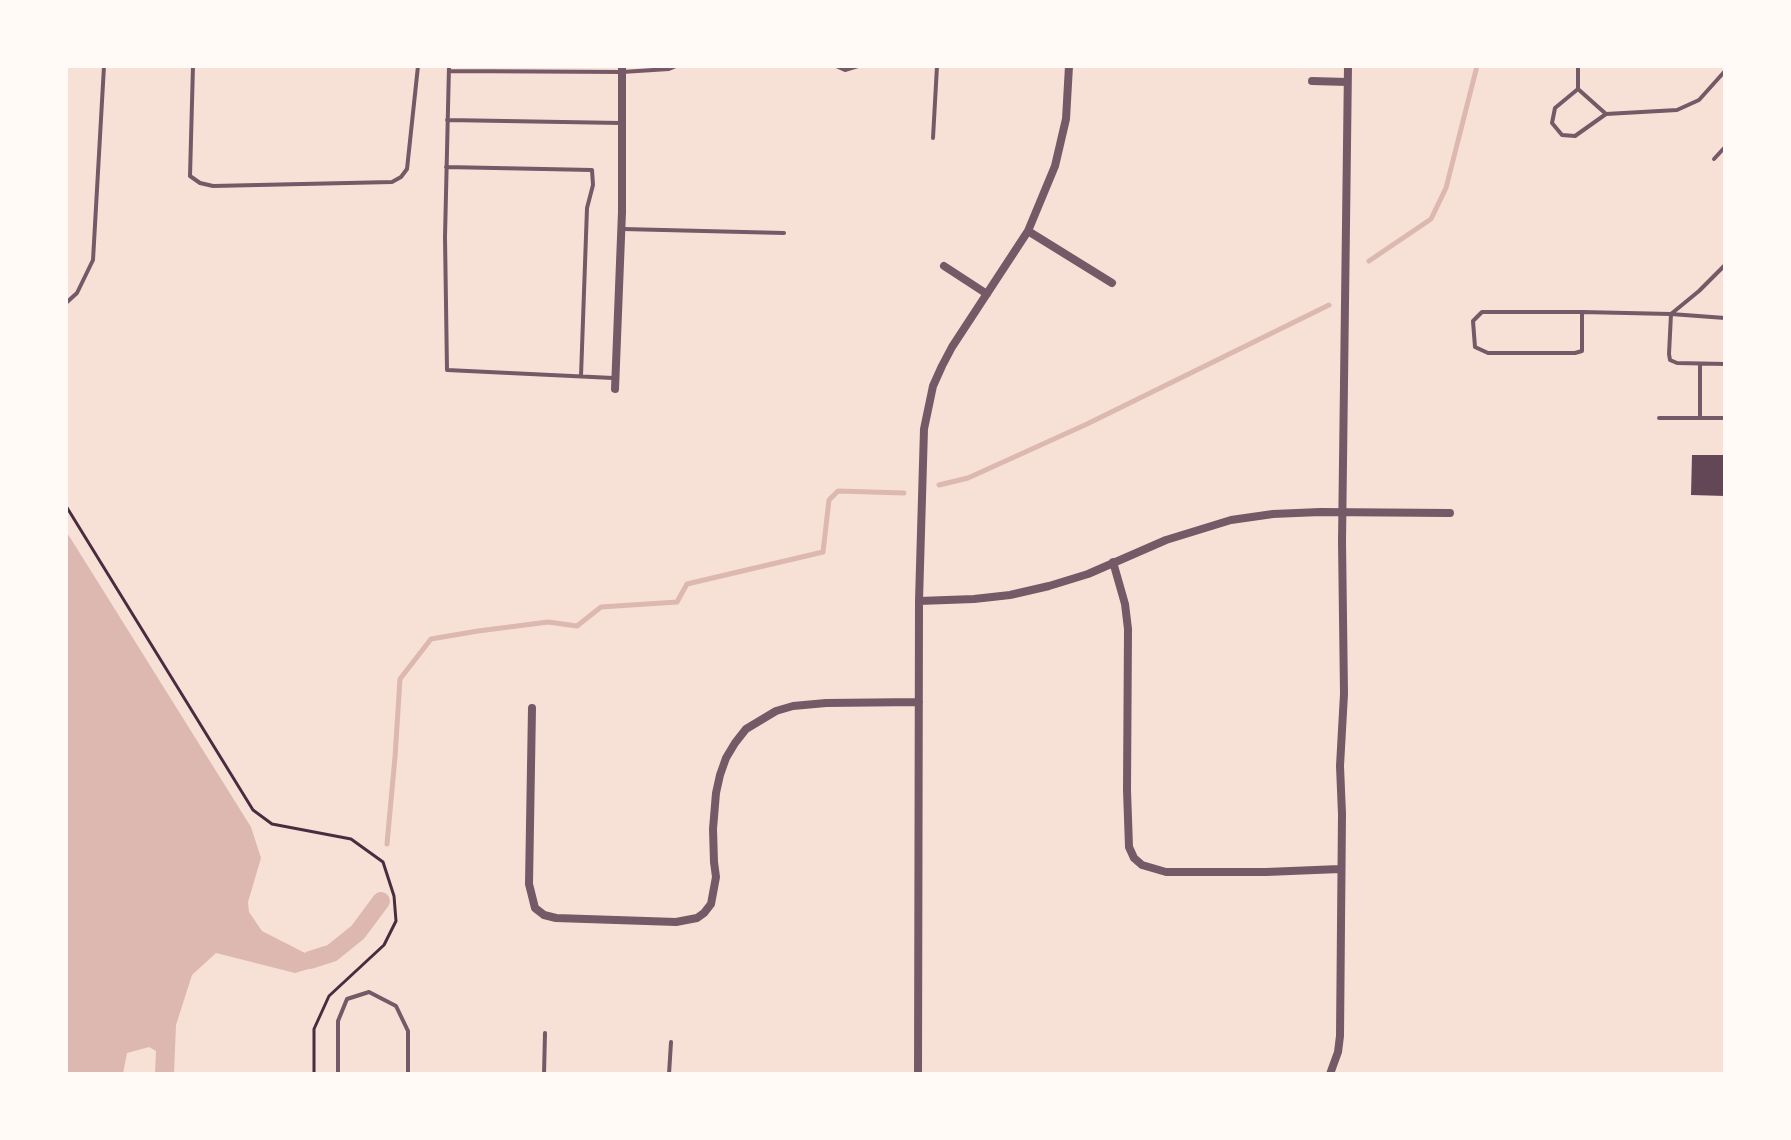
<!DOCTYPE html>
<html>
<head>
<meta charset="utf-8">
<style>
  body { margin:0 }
  #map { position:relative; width:1791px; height:1140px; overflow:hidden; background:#f7e1d7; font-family:"Public Sans",sans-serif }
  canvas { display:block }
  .frame { position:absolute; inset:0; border:68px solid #fffaf5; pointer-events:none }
</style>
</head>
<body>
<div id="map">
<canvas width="1791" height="1140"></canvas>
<div class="frame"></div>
</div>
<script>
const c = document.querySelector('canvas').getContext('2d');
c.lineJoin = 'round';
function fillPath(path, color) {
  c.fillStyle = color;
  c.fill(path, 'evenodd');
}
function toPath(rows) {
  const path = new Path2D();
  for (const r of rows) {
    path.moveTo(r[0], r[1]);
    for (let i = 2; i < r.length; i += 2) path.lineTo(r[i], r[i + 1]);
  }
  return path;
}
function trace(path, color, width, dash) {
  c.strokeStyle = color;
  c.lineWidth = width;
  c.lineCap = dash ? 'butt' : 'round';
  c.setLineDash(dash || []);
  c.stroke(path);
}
fillPath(toPath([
  [66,531,251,827,261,858,248,902,249,912,262,931,305,953,315,967,295,973,216,953,192,975,176,1025,174,1074,66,1074]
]), '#dcb8b0');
fillPath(toPath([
  [149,1047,156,1051,155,1074,123,1074,127,1053]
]), '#f7e1d7');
trace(toPath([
  [1369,261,1431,219,1446,188,1477,66],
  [939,485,968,478,1087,424,1329,305],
  [387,844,395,757,400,679,431,639,478,631,548,622,577,626,601,607,677,602,687,584,823,552,829,500,838,491,904,493]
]), '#dcb8b0', 5);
trace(toPath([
  [310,960,332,953,358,932,381,901]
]), '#dcb8b0', 18);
fillPath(toPath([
  [1692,455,1725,455,1725,496,1691,495]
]), '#644757');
trace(toPath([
  [66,506,253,810,272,824,351,839,383,862,394,896,396,921,384,945,329,996,314,1029,314,1074]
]), '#4a2c40', 3);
trace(toPath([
  [193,66,190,176,200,183,213,186,392,182,401,177,407,169,418,66],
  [449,66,445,237,447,370,613,378],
  [836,66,845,70,858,66],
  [1578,66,1578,89,1606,114,1677,110,1699,100,1725,71],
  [449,71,622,72,669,69,676,66],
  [1578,89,1555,108,1552,123,1562,135,1575,136,1606,114],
  [447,120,621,123],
  [933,138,937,66],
  [1714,159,1725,147],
  [446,167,592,170,593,185,587,208,581,376],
  [623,229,784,233],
  [1725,265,1699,291,1671,314,1669,354,1670,360,1677,363,1725,364],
  [66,303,77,293,93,260,104,66],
  [1582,312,1582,351,1575,353,1488,353,1475,347,1473,321,1482,312,1582,312,1671,314,1725,318],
  [1700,364,1700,418,1725,418],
  [1659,418,1700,418],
  [338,1074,338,1021,347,999,369,992,396,1006,408,1031,408,1074],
  [544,1074,545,1033],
  [669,1074,671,1042]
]), '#755966', 4);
trace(toPath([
  [1312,81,1347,82],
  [1028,231,1112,283],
  [944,266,987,294],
  [615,389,622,212,622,66],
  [1113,562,1125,604,1128,629,1127,790,1129,847,1134,858,1142,865,1166,872,1266,872,1340,869],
  [919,601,974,599,1010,595,1049,586,1088,574,1166,540,1231,520,1273,514,1320,512,1450,513],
  [532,708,529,884,535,908,544,915,556,918,676,922,697,918,704,913,711,904,716,877,714,862,713,829,716,793,720,775,726,758,735,743,746,729,776,711,793,706,826,703,919,702],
  [918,1074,919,601,924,429,933,386,942,366,952,347,1028,231,1055,166,1066,119,1069,66],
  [1330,1074,1338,1052,1340,1036,1342,814,1340,766,1344,694,1342,541,1348,66]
]), '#755966', 8);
</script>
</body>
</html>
